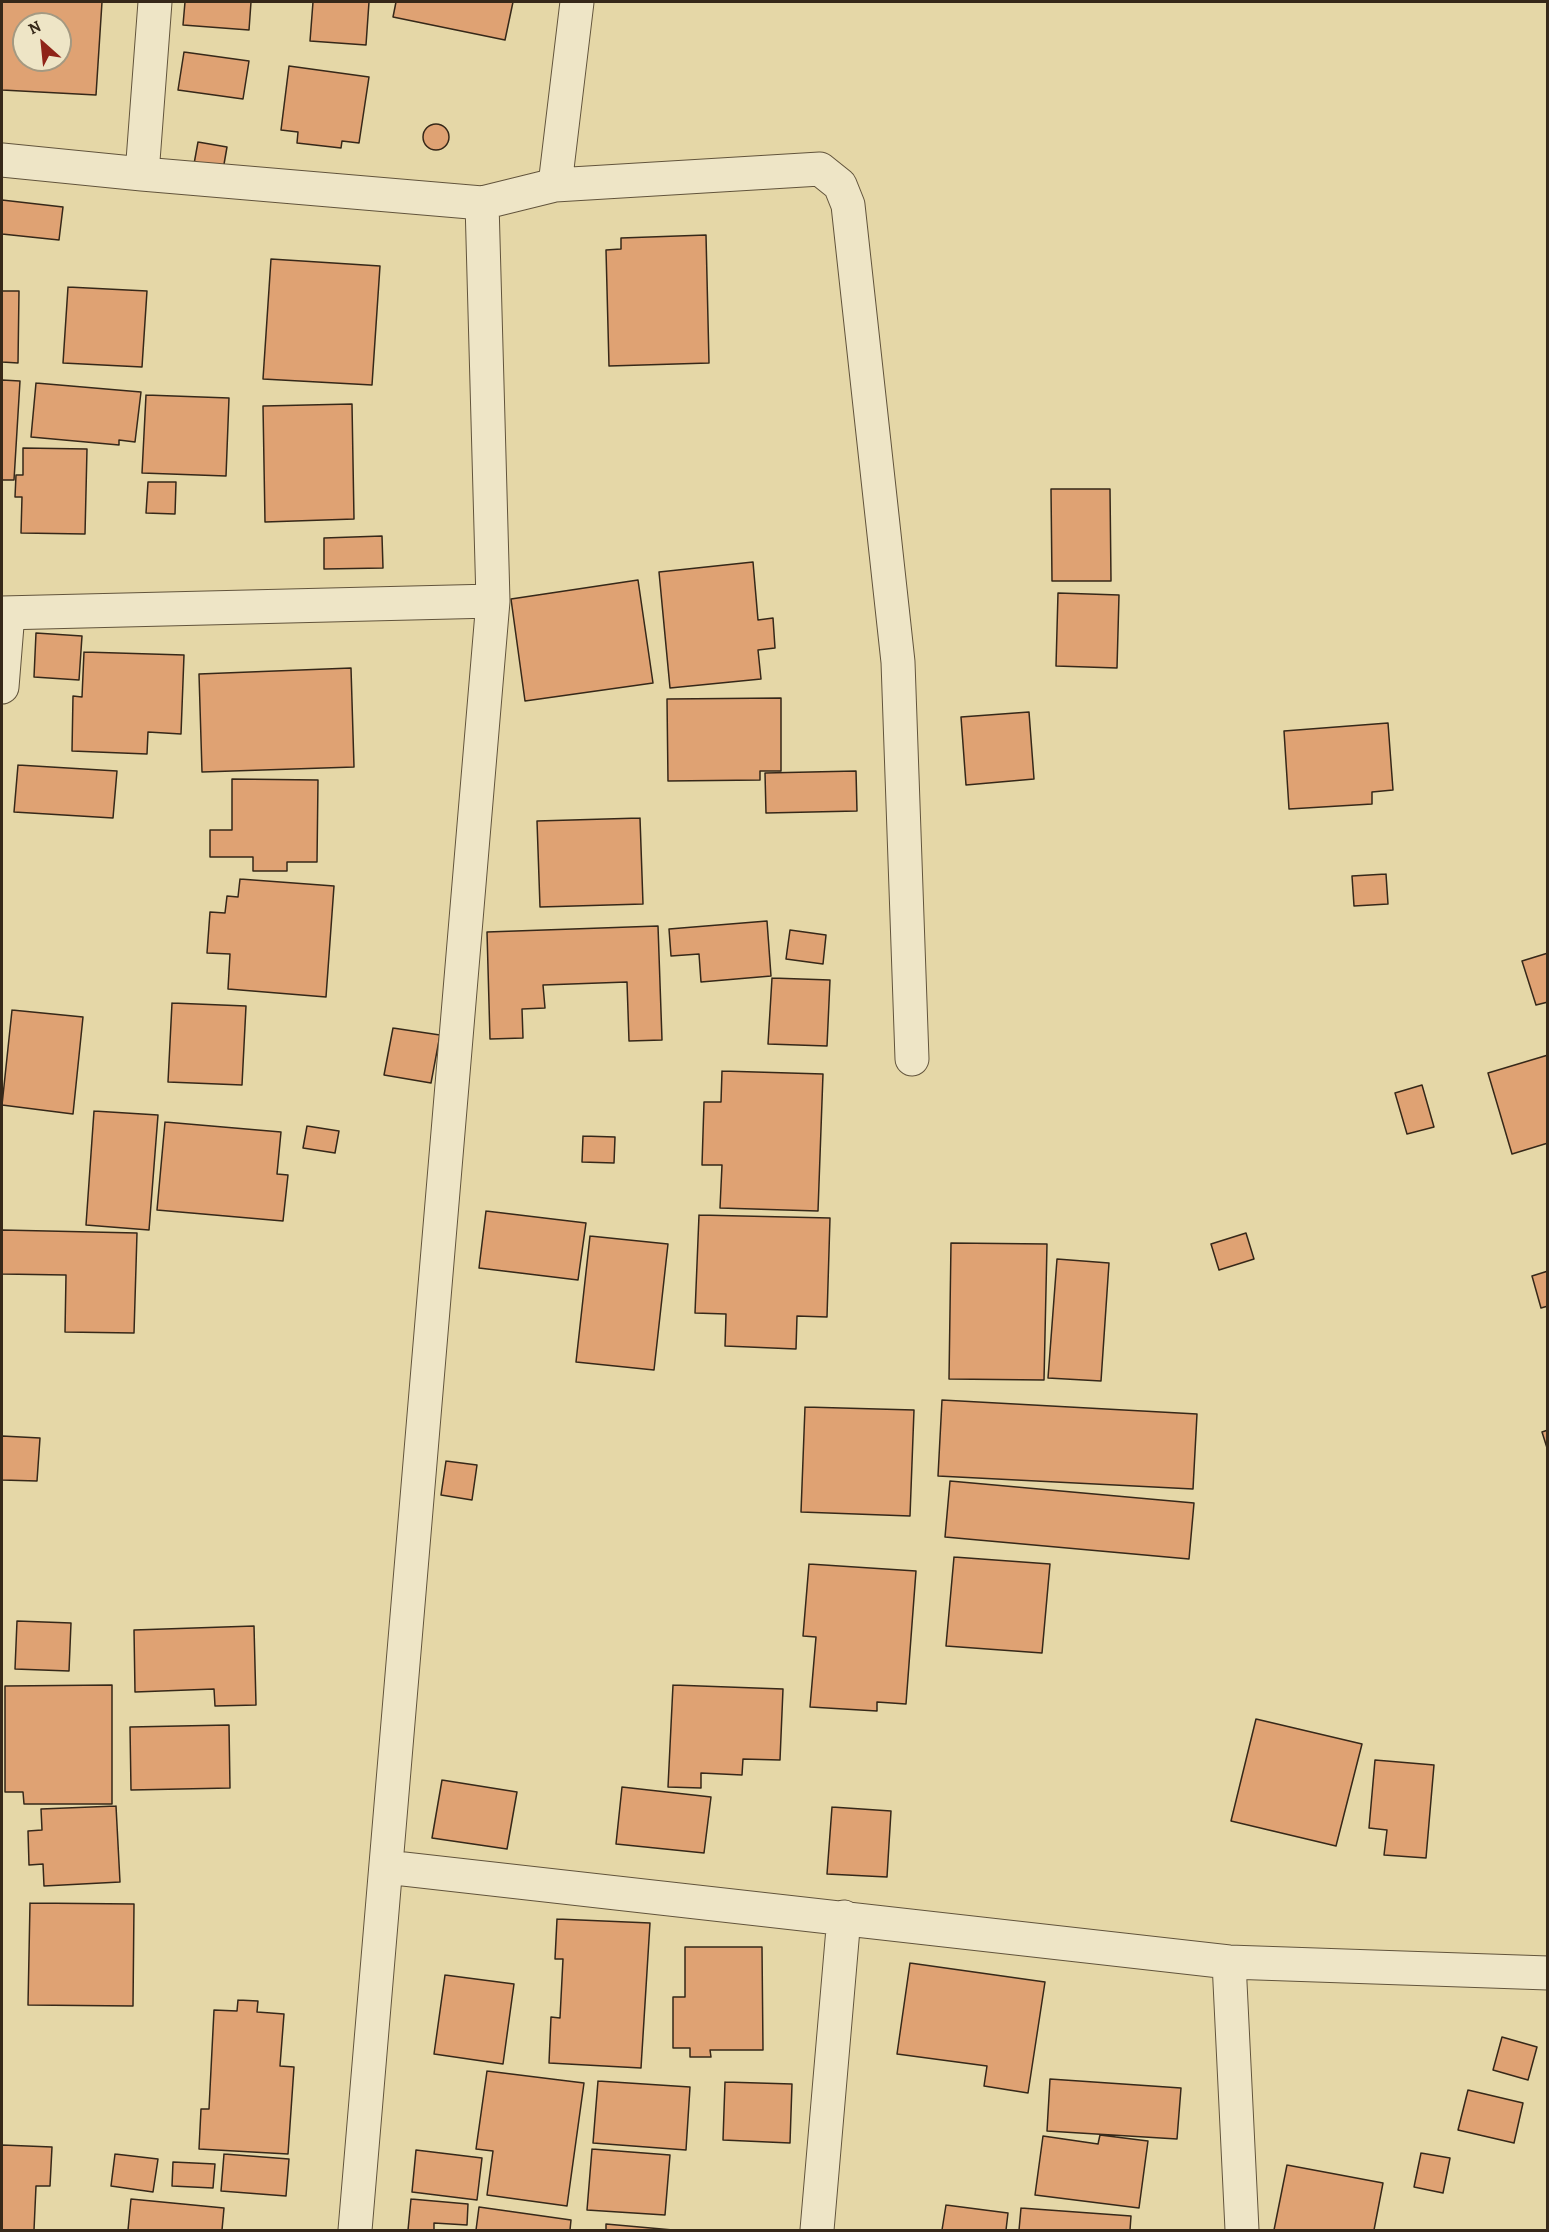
<!DOCTYPE html>
<html>
<head>
<meta charset="utf-8">
<style>
  body { margin:0 }
  #map { position:relative; width:1549px; height:2232px; overflow:hidden; background:#e5d7a7; font-family:Alegreya,serif }
  canvas { display:block }
  .frame { position:absolute; inset:0; border:3px solid #362819; pointer-events:none }
  .north { position:absolute; left:12px; top:12px; width:60px; height:60px; box-sizing:border-box; background:#eee5c6; border:2px solid #a49981; border-radius:50%; rotate:333deg; font-size:16px; font-weight:700; line-height:24px; text-align:center; color:#362819 }
  .north::after { content:''; display:block; margin:auto; width:21px; height:27px; background:#8f2418; clip-path:polygon(50% 0,100% 100%,50% 72%,0 100%) }
</style>
</head>
<body>
<div id="map">
<canvas width="1549" height="2232"></canvas>
<div class="frame"></div>
<div class="north">N</div>
</div>
<script>
const c = document.querySelector('canvas').getContext('2d');
c.lineJoin = 'round';
function fillPath(path, color) {
  c.fillStyle = color;
  c.fill(path, 'evenodd');
}
function toPath(rows) {
  const path = new Path2D();
  for (const r of rows) {
    if (r.length === 3) {
      path.moveTo(r[0] + r[2], r[1]);
      path.arc(r[0], r[1], r[2], 0, 2 * Math.PI);
      continue;
    }
    path.moveTo(r[0], r[1]);
    for (let i = 2; i < r.length; i += 2) path.lineTo(r[i], r[i + 1]);
  }
  return path;
}
function trace(path, color, width, dash) {
  c.strokeStyle = color;
  c.lineWidth = width;
  c.lineCap = dash ? 'butt' : 'round';
  c.setLineDash(dash || []);
  c.stroke(path);
}
const building = toPath([
  [2,2,102,2,96,95,2,90,2,2],
  [24,24,60,24,60,60,24,60,24,24],
  [185,2,251,2,249,30,183,25,185,2],
  [313,2,369,2,366,45,310,41,313,2],
  [396,2,513,2,505,40,393,17,396,2],
  [184,52,249,61,243,99,178,90,184,52],
  [289,66,369,77,359,143,342,141,341,148,297,143,298,132,281,130,289,66],
  [436,137,13],
  [198,142,227,147,223,170,194,164,198,142],
  [2,200,63,207,59,240,2,234,2,200],
  [706,235,709,363,609,366,606,250,621,249,621,238,706,235],
  [271,259,380,266,372,385,263,379,271,259],
  [68,287,147,291,142,367,63,363,68,287],
  [2,291,19,291,18,363,2,362,2,291],
  [2,380,20,381,14,480,2,480,2,380],
  [36,383,141,392,135,442,119,440,119,445,31,437,36,383],
  [146,395,229,398,226,476,142,473,146,395],
  [352,404,354,519,265,522,263,406,352,404],
  [23,448,87,449,85,534,21,533,22,497,15,497,16,475,23,475,23,448],
  [148,482,176,482,175,514,146,513,148,482],
  [1051,489,1110,489,1111,581,1052,581,1051,489],
  [382,536,383,568,324,569,324,538,382,536],
  [753,562,758,620,773,618,775,648,758,650,761,679,670,688,659,572,753,562],
  [638,580,653,683,525,701,511,599,638,580],
  [1058,593,1119,595,1117,668,1056,666,1058,593],
  [36,633,82,636,79,680,34,677,36,633],
  [84,652,184,655,181,734,148,732,147,754,72,751,73,696,82,697,84,652],
  [351,668,354,767,202,772,199,674,351,668],
  [781,698,781,771,760,771,760,780,668,781,667,699,781,698],
  [1029,712,1034,779,966,785,961,717,1029,712],
  [1388,723,1393,790,1372,792,1372,804,1289,809,1284,731,1388,723],
  [18,765,117,771,113,818,14,812,18,765],
  [856,771,857,811,766,813,765,773,856,771],
  [232,779,318,780,317,862,287,862,287,871,253,871,253,857,210,857,210,830,232,830,232,779],
  [640,818,643,904,540,907,537,821,640,818],
  [1386,874,1388,904,1354,906,1352,876,1386,874],
  [240,879,334,886,326,997,228,989,230,954,207,953,210,912,225,913,227,896,238,897,240,879],
  [767,921,771,976,701,982,699,954,671,956,669,929,767,921],
  [658,926,662,1040,629,1041,627,982,543,985,545,1008,522,1009,523,1038,490,1039,487,932,658,926],
  [790,930,826,935,823,964,786,959,790,930],
  [1548,953,1548,1002,1536,1005,1522,961,1548,953],
  [772,978,830,980,827,1046,768,1044,772,978],
  [172,1003,246,1006,242,1085,168,1082,172,1003],
  [12,1010,83,1017,73,1114,2,1105,12,1010],
  [393,1028,440,1035,431,1083,384,1075,393,1028],
  [1548,1055,1548,1143,1512,1154,1488,1073,1548,1055],
  [722,1071,823,1074,818,1211,720,1208,722,1165,702,1165,704,1102,721,1102,722,1071],
  [1422,1085,1434,1127,1407,1134,1395,1093,1422,1085],
  [94,1111,158,1115,149,1230,86,1225,94,1111],
  [165,1122,281,1132,277,1174,288,1175,283,1221,157,1210,165,1122],
  [307,1126,339,1131,335,1153,303,1148,307,1126],
  [583,1136,615,1137,614,1163,582,1162,583,1136],
  [486,1211,586,1223,578,1280,479,1268,486,1211],
  [699,1215,830,1218,827,1317,797,1316,796,1349,725,1346,726,1314,695,1313,699,1215],
  [2,1230,137,1233,134,1333,65,1332,66,1275,2,1274,2,1230],
  [1246,1233,1254,1259,1219,1270,1211,1244,1246,1233],
  [590,1236,668,1244,654,1370,576,1362,590,1236],
  [951,1243,1047,1244,1044,1380,949,1379,951,1243],
  [1057,1259,1109,1263,1101,1381,1048,1378,1057,1259],
  [1548,1271,1548,1306,1541,1308,1532,1276,1548,1271],
  [942,1400,1197,1414,1193,1489,938,1476,942,1400],
  [805,1407,914,1410,910,1516,801,1512,805,1407],
  [1548,1430,1548,1451,1542,1432,1548,1430],
  [2,1436,40,1438,37,1481,2,1480,2,1436],
  [446,1461,477,1465,472,1500,441,1495,446,1461],
  [950,1481,1194,1503,1189,1559,945,1537,950,1481],
  [954,1557,1050,1564,1042,1653,946,1646,954,1557],
  [809,1564,916,1571,906,1704,877,1702,877,1711,810,1707,816,1637,803,1636,809,1564],
  [17,1621,71,1623,69,1671,15,1669,17,1621],
  [254,1626,256,1705,215,1706,214,1689,135,1692,134,1630,254,1626],
  [112,1685,112,1804,24,1804,23,1792,5,1792,5,1686,112,1685],
  [673,1685,783,1689,780,1760,743,1759,742,1775,701,1773,701,1788,668,1787,673,1685],
  [1256,1719,1362,1744,1336,1846,1231,1821,1256,1719],
  [229,1725,230,1788,131,1790,130,1727,229,1725],
  [1375,1760,1434,1765,1426,1858,1384,1855,1387,1830,1369,1828,1375,1760],
  [442,1780,517,1792,507,1849,432,1838,442,1780],
  [622,1787,711,1797,704,1853,616,1844,622,1787],
  [116,1806,120,1882,44,1886,43,1864,29,1865,28,1831,42,1830,41,1809,116,1806],
  [832,1807,891,1811,887,1877,827,1874,832,1807],
  [30,1903,134,1904,133,2006,28,2005,30,1903],
  [557,1919,650,1923,641,2068,549,2063,551,2017,560,2018,563,1959,555,1959,557,1919],
  [685,1947,762,1947,763,2050,710,2050,711,2057,690,2057,690,2048,673,2048,673,1997,685,1997,685,1947],
  [910,1963,1045,1982,1028,2093,984,2086,987,2066,897,2054,910,1963],
  [445,1975,514,1984,503,2064,434,2054,445,1975],
  [238,2000,258,2001,257,2012,284,2014,280,2066,294,2067,288,2154,199,2149,201,2109,209,2109,214,2010,237,2011,238,2000],
  [1502,2037,1537,2047,1528,2080,1493,2070,1502,2037],
  [487,2071,584,2083,567,2206,487,2195,493,2151,476,2149,487,2071],
  [1050,2079,1181,2088,1177,2139,1047,2131,1050,2079],
  [598,2081,690,2087,686,2150,593,2143,598,2081],
  [725,2082,792,2084,790,2143,723,2140,725,2082],
  [1468,2090,1523,2103,1514,2143,1458,2130,1468,2090],
  [1100,2135,1148,2141,1139,2208,1035,2195,1043,2136,1098,2144,1100,2135],
  [2,2145,52,2147,50,2186,36,2186,34,2230,2,2230,2,2145],
  [592,2149,670,2155,665,2215,587,2210,592,2149],
  [416,2150,482,2158,477,2200,412,2192,416,2150],
  [1421,2153,1450,2158,1443,2193,1414,2187,1421,2153],
  [115,2154,158,2159,153,2192,111,2186,115,2154],
  [224,2154,289,2159,286,2196,221,2191,224,2154],
  [173,2162,215,2164,213,2188,172,2186,173,2162],
  [1287,2165,1383,2183,1374,2230,1274,2230,1287,2165],
  [131,2199,224,2208,222,2230,128,2230,131,2199],
  [411,2199,468,2204,467,2225,434,2223,434,2230,408,2230,411,2199],
  [946,2205,1008,2213,1006,2230,942,2230,946,2205],
  [479,2207,571,2220,570,2230,476,2230,479,2207],
  [1021,2208,1131,2216,1130,2230,1019,2230,1021,2208],
  [606,2224,673,2230,606,2230,606,2224]
]);
fillPath(building, '#dfa273');
trace(building, '#362819', 1.5);
const minor = toPath([
  [2,160,142,174,482,203,555,185,820,169,840,185,848,205,898,662,912,1059],
  [142,174,155,2],
  [555,185,577,2],
  [2,613,493,601],
  [2,687,8,613],
  [386,1867,1229,1962,1548,1973],
  [1229,1962,1242,2230],
  [355,2230,493,601,482,203],
  [817,2230,844,1917]
]);
trace(minor, '#62543c', 35);
trace(minor, '#eee5c6', 33);
</script>
</body>
</html>
